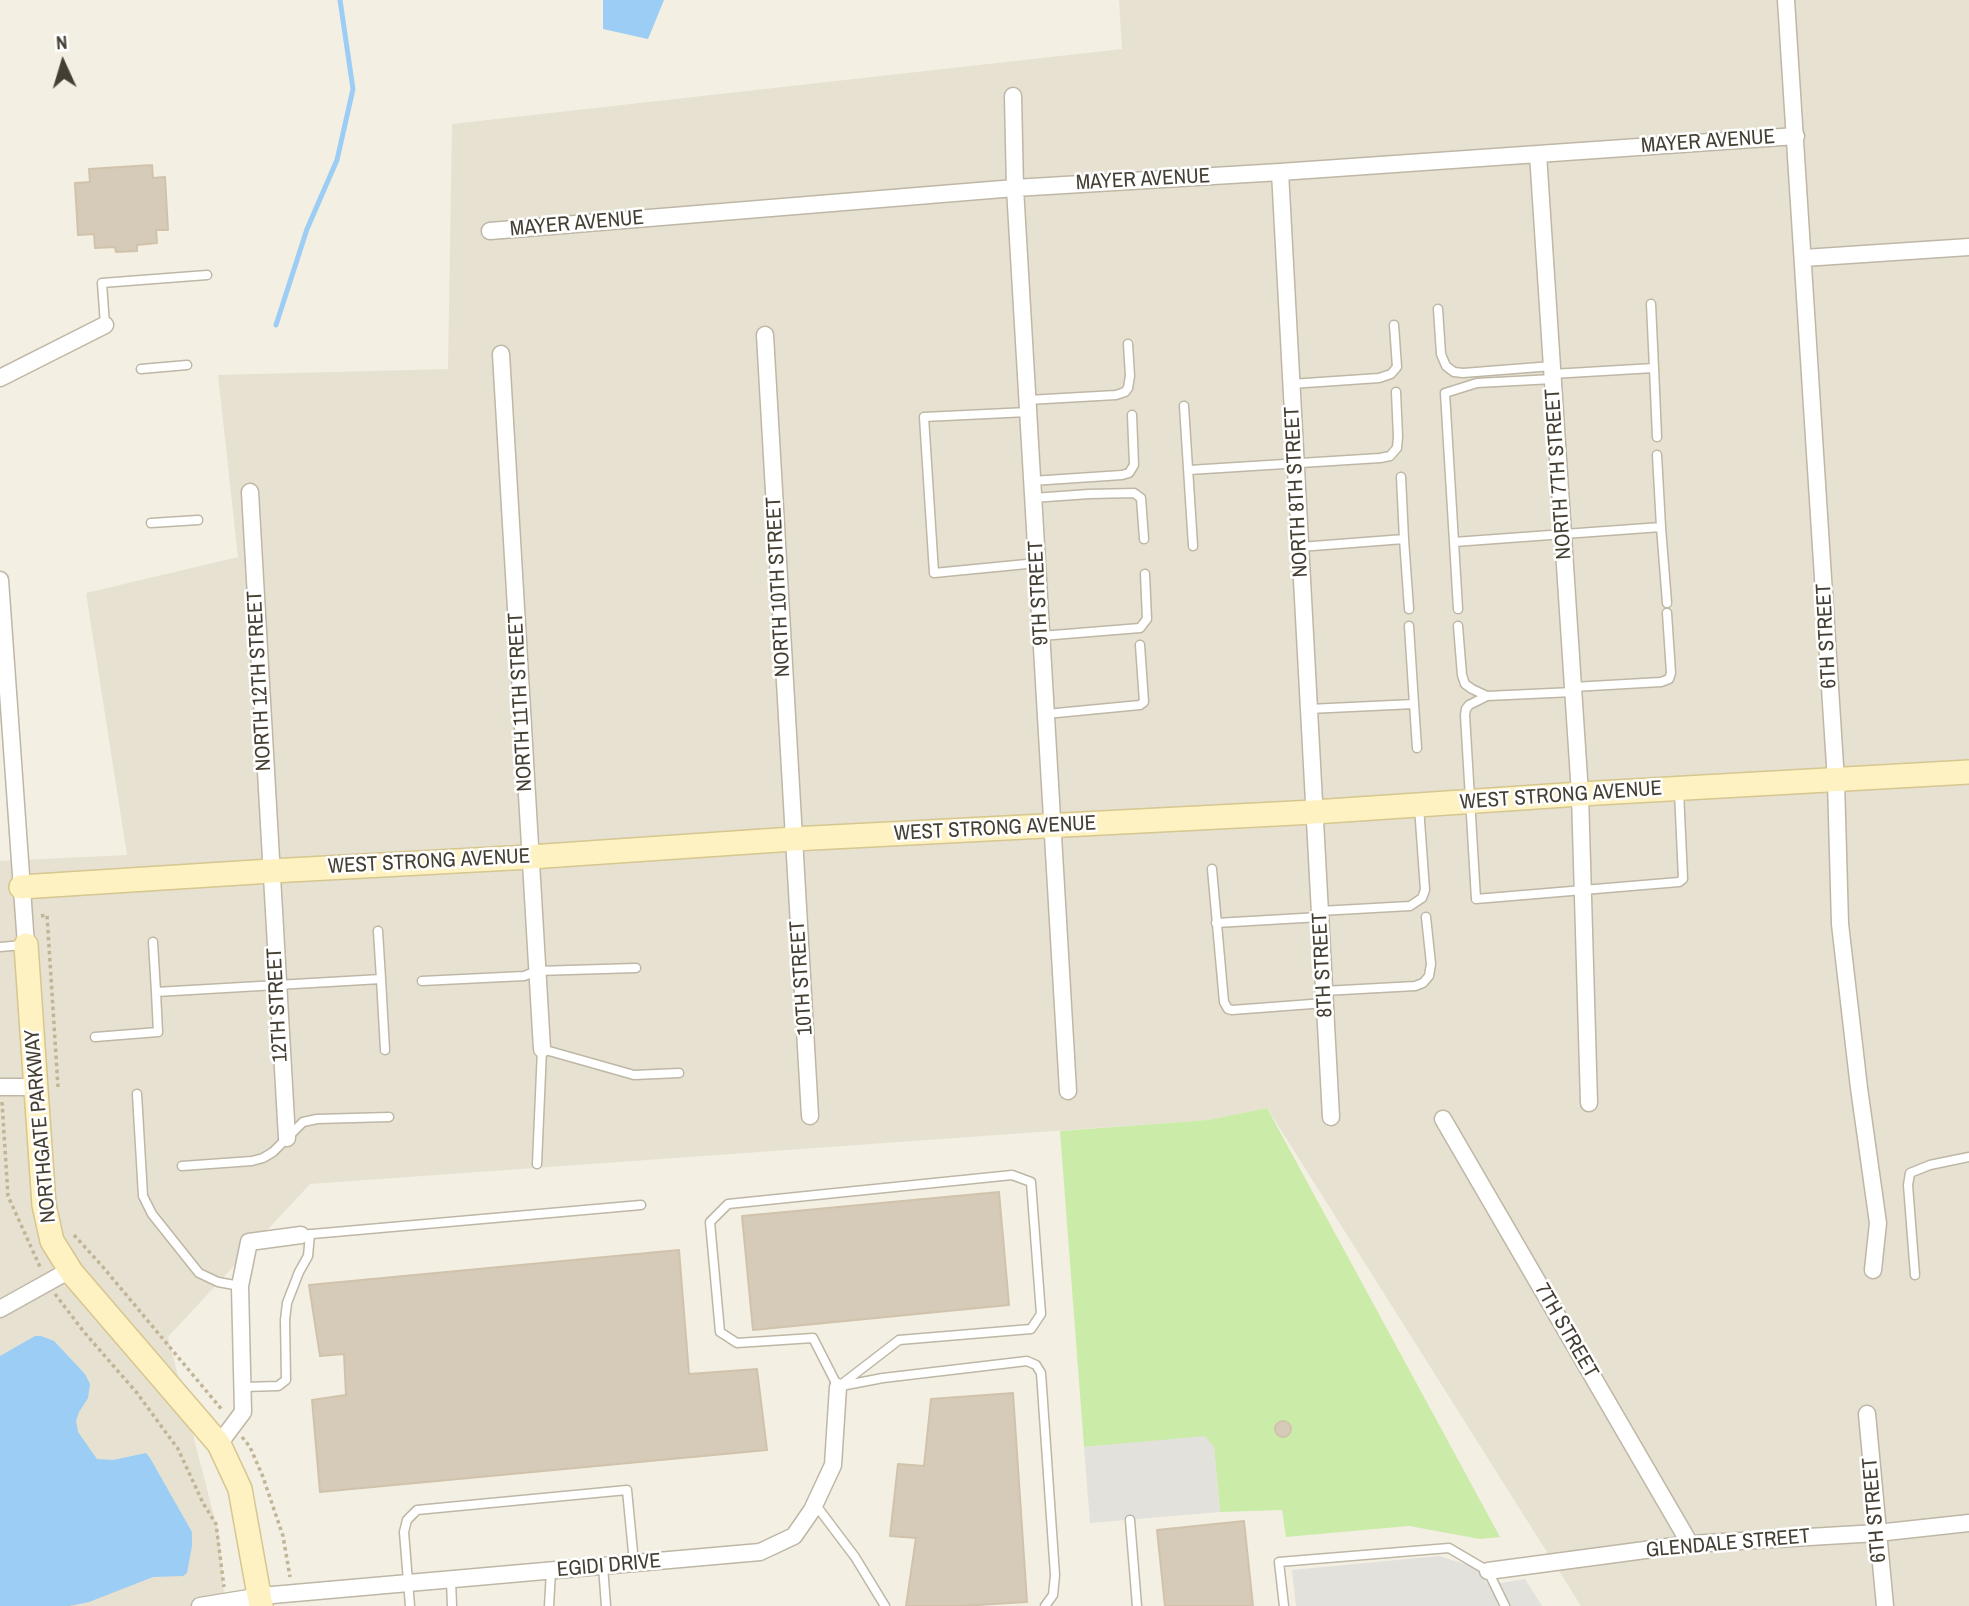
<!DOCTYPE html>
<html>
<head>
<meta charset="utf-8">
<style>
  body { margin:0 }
  #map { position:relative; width:1969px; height:1606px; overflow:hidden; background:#f3efe3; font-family:"Archivo Narrow",sans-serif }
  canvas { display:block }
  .north { position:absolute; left:28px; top:28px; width:70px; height:70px; -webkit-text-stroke:5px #fff; paint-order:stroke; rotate:356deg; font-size:19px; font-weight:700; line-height:28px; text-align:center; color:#453f33 }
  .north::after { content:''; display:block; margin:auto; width:24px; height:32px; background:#453f33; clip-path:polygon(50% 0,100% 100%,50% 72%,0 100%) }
</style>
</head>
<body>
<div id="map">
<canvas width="1969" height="1606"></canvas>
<div class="north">N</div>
</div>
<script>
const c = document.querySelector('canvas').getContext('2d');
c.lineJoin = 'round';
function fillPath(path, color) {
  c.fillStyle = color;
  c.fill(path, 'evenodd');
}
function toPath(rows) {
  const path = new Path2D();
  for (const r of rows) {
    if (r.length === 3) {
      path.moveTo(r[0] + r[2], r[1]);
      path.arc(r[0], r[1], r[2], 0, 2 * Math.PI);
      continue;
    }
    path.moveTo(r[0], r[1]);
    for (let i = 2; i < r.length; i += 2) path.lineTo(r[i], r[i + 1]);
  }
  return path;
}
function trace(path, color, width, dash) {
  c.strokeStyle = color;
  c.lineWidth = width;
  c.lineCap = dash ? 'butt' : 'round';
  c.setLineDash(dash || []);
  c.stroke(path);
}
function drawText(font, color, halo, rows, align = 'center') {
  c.font = font + ' "Archivo Narrow",sans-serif';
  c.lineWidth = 5;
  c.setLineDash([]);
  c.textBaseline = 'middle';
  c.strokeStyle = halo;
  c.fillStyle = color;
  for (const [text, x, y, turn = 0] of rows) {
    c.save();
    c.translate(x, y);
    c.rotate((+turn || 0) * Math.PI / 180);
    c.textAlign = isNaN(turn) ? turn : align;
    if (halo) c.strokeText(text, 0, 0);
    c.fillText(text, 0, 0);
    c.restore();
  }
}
fillPath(toPath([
  [1119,0,1969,0,1969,1606,1581,1606,1267,1108,1208,1120,310,1184,168,1337,219,1536,225,1606,0,1606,0,861,127,855,86,593,238,557,218,375,448,369,452,124,1122,49]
]), '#e7e1d1');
fillPath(toPath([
  [1267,1108,1500,1537,1480,1539,1409,1526,1286,1537,1282,1510,1220,1512,1214,1448,1205,1437,1084,1447,1060,1131,1208,1120]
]), '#cbeba9');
fillPath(toPath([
  [1205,1436,1214,1447,1220,1512,1090,1523,1084,1447],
  [1439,1556,1474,1567,1489,1585,1525,1579,1542,1606,1296,1606,1292,1570]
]), '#e3e1dc');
fillPath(toPath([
  [603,0,664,0,648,39,603,29],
  [35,1336,41,1336,54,1341,85,1374,90,1384,88,1398,79,1412,76,1421,78,1432,97,1459,113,1460,146,1453,150,1458,192,1532,192,1546,187,1573,183,1576,153,1577,89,1602,69,1606,0,1606,0,1356]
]), '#9bcdf5');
trace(toPath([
  [276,325,307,229,337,160,353,89,340,0]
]), '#9bcdf5', 5);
const building = toPath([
  [152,165,153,178,165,177,168,230,156,230,157,243,137,245,137,251,116,252,115,247,95,248,94,234,78,235,75,183,90,182,89,169,152,165],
  [999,1192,1009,1305,753,1330,742,1216,999,1192],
  [679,1250,689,1374,757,1369,767,1450,320,1492,312,1400,346,1395,344,1354,320,1356,309,1285,679,1250],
  [1013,1393,1027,1602,961,1606,906,1606,916,1538,890,1536,898,1464,924,1466,931,1399,1013,1393],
  [1283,1429,8],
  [1244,1521,1253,1606,1165,1606,1157,1530,1244,1521]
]);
fillPath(building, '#d5cbb8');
trace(building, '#d1c3ab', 2);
const lane = toPath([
  [1651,304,1654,368],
  [1438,309,1441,354,1446,366,1454,372,1463,373,1552,366],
  [105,325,102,283,207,275],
  [141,369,187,365],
  [1552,374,1654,368,1657,437],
  [1553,379,1477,383,1445,393,1454,542,1661,527,1667,603],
  [1291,384,1379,378,1391,374,1397,367,1394,325],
  [1028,400,1116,395,1125,392,1128,388,1130,376,1128,344],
  [1184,406,1193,546],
  [1028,412,924,417,934,573,1037,563],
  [1657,455,1661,527],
  [1189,470,1380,458,1390,456,1397,448,1398,437,1396,392],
  [1032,481,1122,475,1129,473,1134,465,1132,415],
  [1033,498,1089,494,1134,493,1141,498,1144,539],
  [151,523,198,520],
  [1404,539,1409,609],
  [1454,542,1458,609],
  [1300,547,1404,539,1401,477],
  [1409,626,1414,704],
  [1458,626,1462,675,1465,684,1472,689,1487,696],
  [1041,636,1140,628,1147,619,1145,574],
  [1573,687,1661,682,1669,679,1671,673,1667,613],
  [1573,692,1487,696,1469,705,1466,709,1465,715,1476,899,1679,882,1683,879,1679,791],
  [1309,709,1414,704,1417,748],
  [1046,714,1140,705,1144,702,1140,645],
  [1212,869,1224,1002,1228,1009,1232,1010,1325,1003],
  [1320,911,1410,906,1422,898,1425,890,1419,807],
  [1216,923,1320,917],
  [153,942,156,992],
  [0,947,23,945],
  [381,979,385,1050],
  [422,981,524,976,537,971,636,968],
  [1324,991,1415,986,1423,983,1429,976,1431,964,1426,917],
  [95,1037,158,1032,156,992,381,979,378,931],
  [137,1094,143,1196,152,1214,199,1273,218,1282,240,1286],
  [537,1164,542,1049,634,1075,679,1073],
  [182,1166,252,1161,263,1158,273,1152,303,1122,317,1119,389,1117],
  [1012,1175,1031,1182,1041,1314,1031,1329,899,1340,838,1387,813,1338,737,1343,720,1332,710,1222,728,1204,1012,1175],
  [301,1235,641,1205],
  [1915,1275,1908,1185,1910,1173,1930,1165,1969,1157],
  [841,1386,883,1378,1027,1361,1036,1365,1041,1373,1055,1575,1053,1595,1045,1606],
  [243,1387,278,1386,286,1380,285,1320,287,1303,299,1272,308,1256,310,1234],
  [815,1504,855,1557,885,1606],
  [1130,1520,1137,1606],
  [603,1566,606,1606],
  [451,1580,452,1606],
  [410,1606,404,1532,407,1520,417,1510,627,1490,634,1563],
  [549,1606,551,1571],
  [1284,1606,1279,1562,1449,1548,1488,1571,1505,1606]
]);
const street = toPath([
  [1786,0,1836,781,1840,924,1859,1088,1878,1223,1873,1270],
  [1013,96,1015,188,1068,1091],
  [1538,154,1580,794,1589,1103],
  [1280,172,1331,1117],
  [490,231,1015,188,1280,172,1796,136],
  [1804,258,1969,247],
  [765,335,810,1116],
  [501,354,542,1049],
  [0,378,105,325],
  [250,492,287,1138],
  [0,580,26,945],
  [0,1087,35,1087],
  [1443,1119,1690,1544],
  [0,1309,70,1270],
  [1867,1414,1885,1606],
  [219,1444,243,1412,240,1286,249,1242,301,1235],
  [1488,1571,1690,1544,1877,1533,1969,1523],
  [200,1606,261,1596,760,1552,794,1536,812,1510,833,1465,838,1387]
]);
const secondary = toPath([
  [21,887,271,871,530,857,793,839,1314,812,1580,794,1969,772],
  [26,945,44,1205,52,1241,72,1273,219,1444,240,1489,261,1606]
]);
trace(lane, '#bfb7a5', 11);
trace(street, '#bfb7a5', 19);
trace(secondary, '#d6c690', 26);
trace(toPath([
  [41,916,47,915,58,1087],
  [2,1102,8,1196,41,1269],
  [74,1235,103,1267,223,1411],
  [55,1294,84,1332,137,1393,178,1449,203,1503,216,1524,224,1587],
  [242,1437,250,1447,263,1477,283,1536,290,1577]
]), '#c2b496', 3.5, [3.5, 3.5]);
trace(lane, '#fff', 8);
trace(street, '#fff', 16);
trace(secondary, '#fff2c2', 23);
drawText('21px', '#453f33', '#fff', [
  ["MAYER AVENUE",1708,142,-4],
  ["MAYER AVENUE",1143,180,-3],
  ["MAYER AVENUE",577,224,-5],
  ["NORTH 7TH STREET",1559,474,-94],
  ["NORTH 8TH STREET",1297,492,-93],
  ["NORTH 10TH STREET",779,587,-93],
  ["9TH STREET",1039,593,-93],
  ["6TH STREET",1827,636,-93],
  ["NORTH 12TH STREET",260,681,-93],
  ["NORTH 11TH STREET",521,702,-93],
  ["WEST STRONG AVENUE",1561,796,-4],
  ["WEST STRONG AVENUE",995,829,-3],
  ["WEST STRONG AVENUE",429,862,-3],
  ["8TH STREET",1323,965,-93],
  ["10TH STREET",802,978,-94],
  ["12TH STREET",278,1005,-93],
  ["NORTHGATE PARKWAY",41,1126,-95],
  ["7TH STREET",1566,1331,60],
  ["6TH STREET",1875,1510,-95],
  ["GLENDALE STREET",1728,1544,-5],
  ["EGIDI DRIVE",609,1566,-5]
]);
</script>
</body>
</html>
